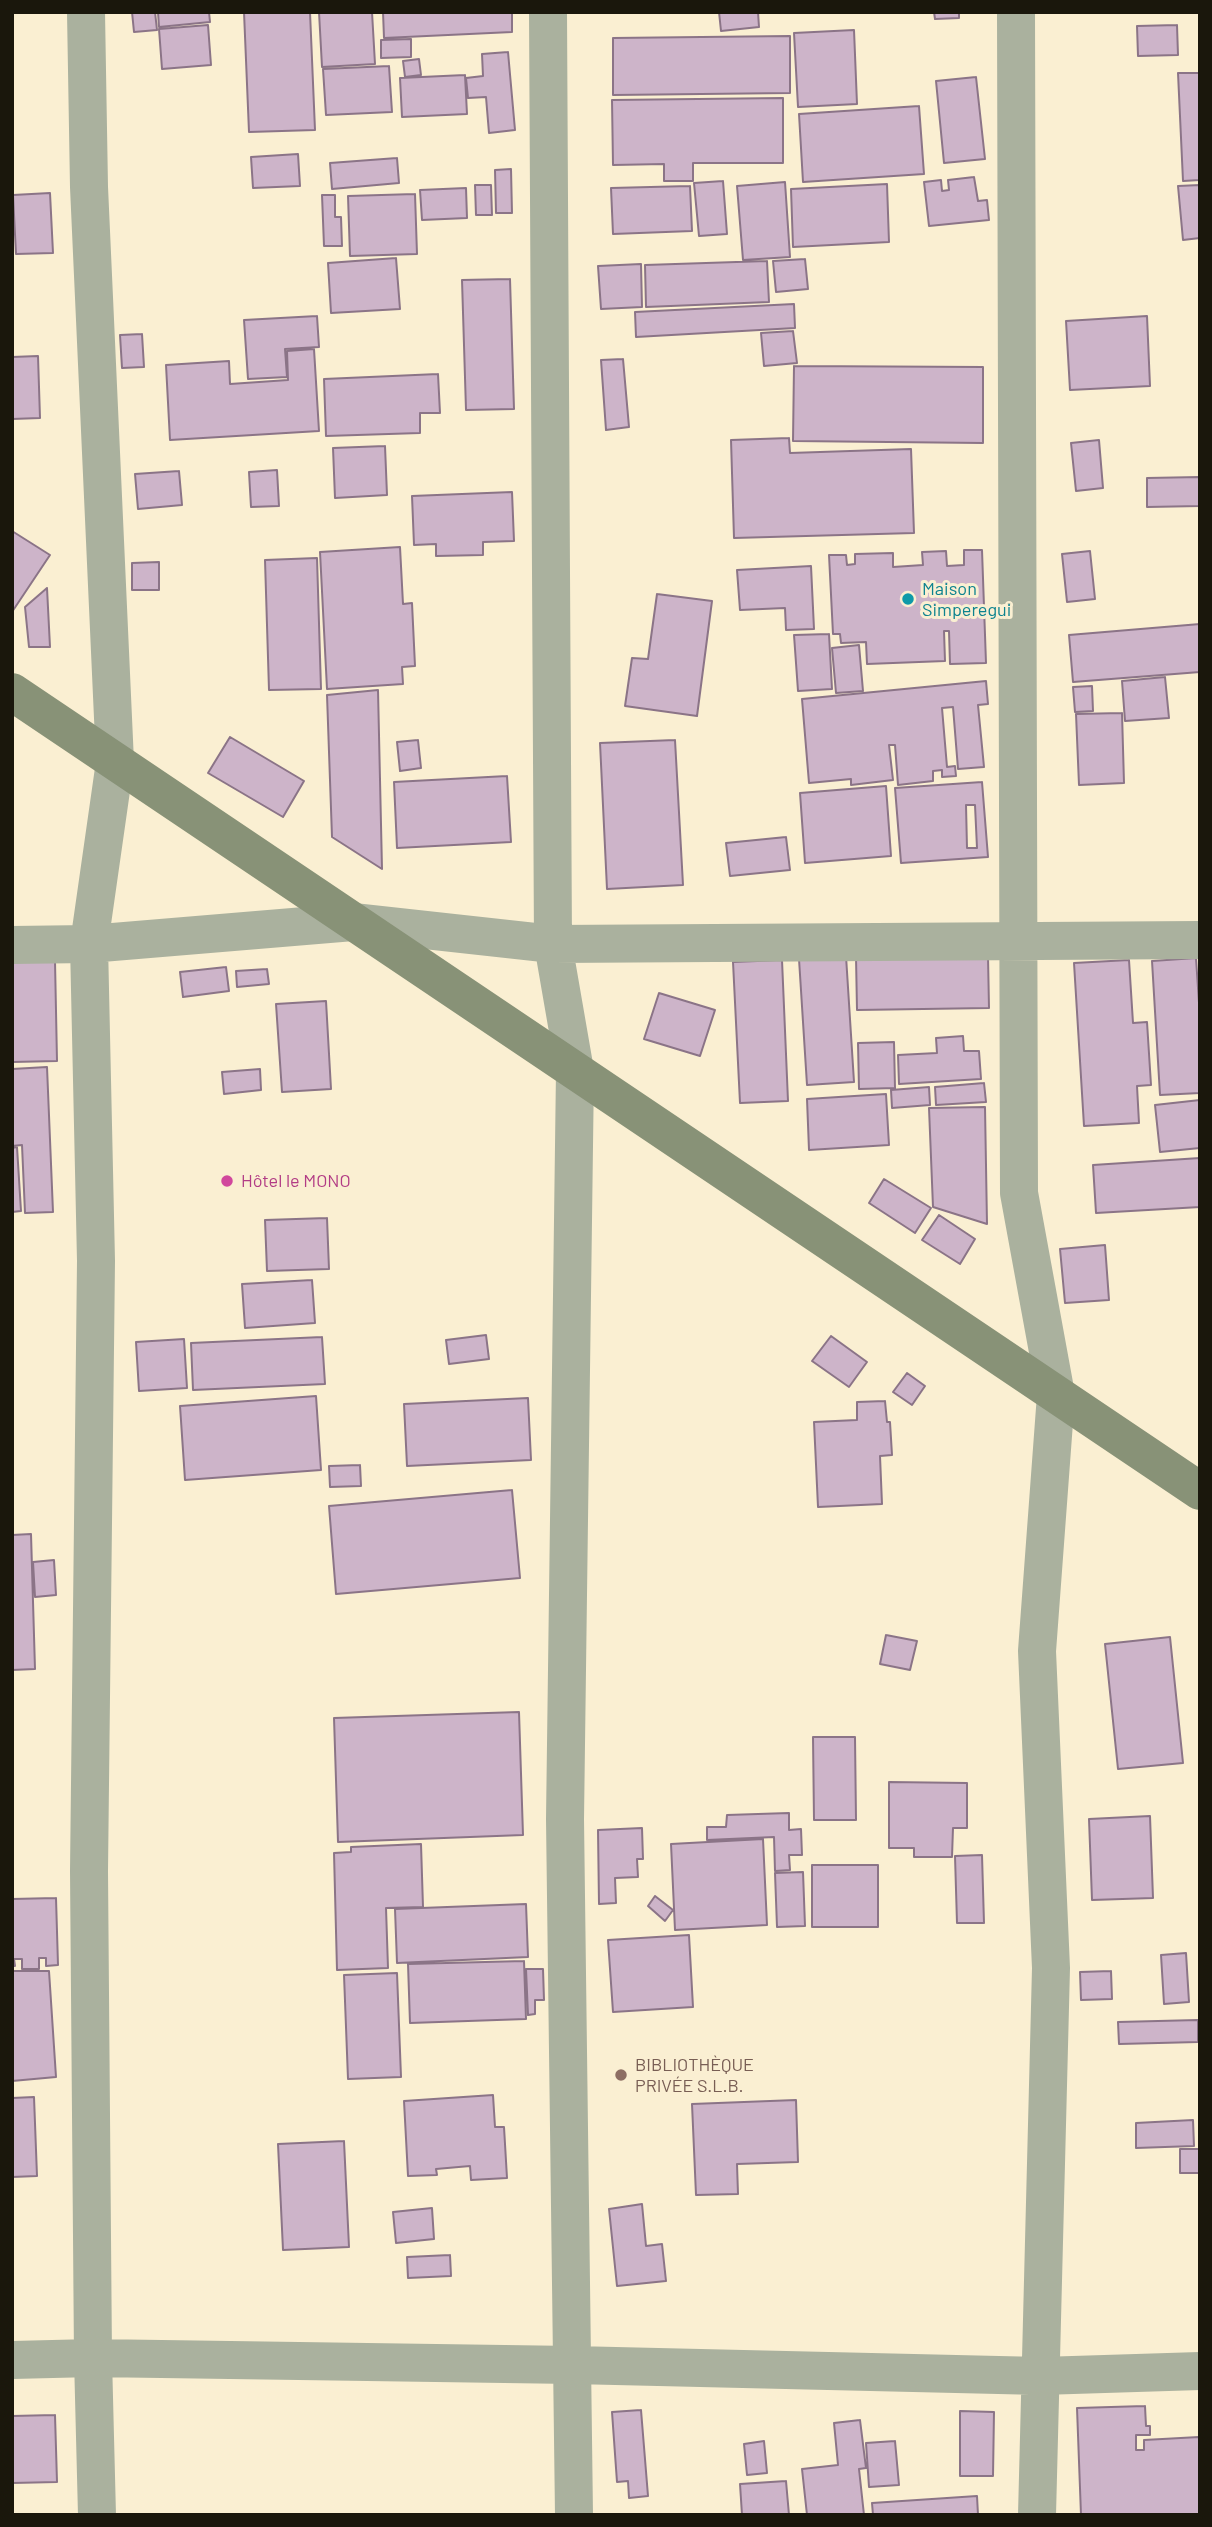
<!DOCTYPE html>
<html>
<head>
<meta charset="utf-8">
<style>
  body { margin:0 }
  #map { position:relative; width:1212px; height:2527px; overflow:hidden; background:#faefd2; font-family:Barlow,sans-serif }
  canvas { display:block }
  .frame { position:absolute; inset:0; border:14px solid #1a170c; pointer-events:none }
</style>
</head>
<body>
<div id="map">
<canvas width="1212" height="2527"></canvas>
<div class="frame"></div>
</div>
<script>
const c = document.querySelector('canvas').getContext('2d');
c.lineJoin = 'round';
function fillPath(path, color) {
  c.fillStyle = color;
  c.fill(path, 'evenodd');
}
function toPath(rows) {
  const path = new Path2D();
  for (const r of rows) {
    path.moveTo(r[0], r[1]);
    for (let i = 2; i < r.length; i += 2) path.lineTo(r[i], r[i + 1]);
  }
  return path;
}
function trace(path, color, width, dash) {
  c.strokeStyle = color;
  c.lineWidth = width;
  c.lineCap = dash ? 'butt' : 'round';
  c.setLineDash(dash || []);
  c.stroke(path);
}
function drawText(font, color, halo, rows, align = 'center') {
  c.font = font + ' Barlow,sans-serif';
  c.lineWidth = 6;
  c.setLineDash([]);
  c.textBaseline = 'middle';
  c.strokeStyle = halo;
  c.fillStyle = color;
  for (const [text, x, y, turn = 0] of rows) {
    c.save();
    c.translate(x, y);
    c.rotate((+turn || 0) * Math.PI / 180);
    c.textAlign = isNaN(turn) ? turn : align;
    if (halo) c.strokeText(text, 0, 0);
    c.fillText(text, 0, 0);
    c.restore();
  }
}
const building = toPath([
  [132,12,155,12,157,30,134,32,132,12],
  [158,12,209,12,210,22,159,27,158,12],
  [244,12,310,12,315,130,249,132,244,12],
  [319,12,372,12,375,64,322,67,319,12],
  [383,12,512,12,512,32,384,38,383,12],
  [719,12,758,12,759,27,721,31,719,12],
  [934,12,959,12,959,18,935,19,934,12],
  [208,25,211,65,162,69,159,29,208,25],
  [1177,25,1178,55,1138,56,1137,26,1177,25],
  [854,30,857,104,798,107,794,33,854,30],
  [790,36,790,93,613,95,613,38,790,36],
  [411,39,411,57,381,58,381,40,411,39],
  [508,52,515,130,489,133,486,97,468,98,466,78,483,76,482,54,508,52],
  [419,59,421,75,405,77,403,61,419,59],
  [389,66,392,112,326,115,323,69,389,66],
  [1178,73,1200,73,1200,180,1183,181,1178,73],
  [465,75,467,114,402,117,400,78,465,75],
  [976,77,985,159,944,163,936,81,976,77],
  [783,98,783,163,693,163,693,181,664,181,664,164,613,165,612,100,783,98],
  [919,106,924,174,803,182,799,114,919,106],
  [298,154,300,186,253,188,251,157,298,154],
  [397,158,399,183,332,189,330,163,397,158],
  [511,169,512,213,496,213,495,170,511,169],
  [974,177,978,201,987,200,989,220,929,226,924,182,941,180,942,191,949,190,948,180,974,177],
  [723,181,727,234,699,236,694,183,723,181],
  [785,182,790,257,743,260,737,186,785,182],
  [887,184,889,242,793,247,791,189,887,184],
  [475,185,491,185,492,215,476,215,475,185],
  [1200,185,1200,238,1183,240,1178,186,1200,185],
  [690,186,692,231,613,234,611,188,690,186],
  [466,188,467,218,422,220,420,190,466,188],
  [50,193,53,253,16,254,13,195,50,193],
  [415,194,417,254,350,256,348,196,415,194],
  [322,195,335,195,335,217,341,217,342,246,324,246,322,195],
  [396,258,400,309,331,313,328,263,396,258],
  [805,259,808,289,776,292,773,261,805,259],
  [767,261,769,302,646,307,645,265,767,261],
  [641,264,642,307,601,309,598,266,641,264],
  [510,279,514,409,466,410,462,280,510,279],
  [794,304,795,328,636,337,635,312,794,304],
  [317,316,319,347,285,349,287,377,248,379,244,320,317,316],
  [1147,316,1150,386,1070,390,1066,321,1147,316],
  [793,331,797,363,764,366,761,333,793,331],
  [142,334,144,367,122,368,120,335,142,334],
  [314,349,319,431,170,440,166,365,229,361,230,384,288,380,287,351,314,349],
  [38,356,40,418,12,419,12,357,38,356],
  [623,359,629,427,606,430,601,360,623,359],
  [794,366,983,367,983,443,793,441,794,366],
  [438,374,440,413,420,413,420,433,326,436,324,379,438,374],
  [789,438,790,453,911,449,914,533,734,538,731,440,789,438],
  [1099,440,1103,488,1076,491,1071,443,1099,440],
  [385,446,387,495,335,498,333,448,385,446],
  [277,470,279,506,251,507,249,472,277,470],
  [179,471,182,505,138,509,135,474,179,471],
  [1200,477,1200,506,1147,507,1147,478,1200,477],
  [512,492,514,541,483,542,483,555,436,556,436,544,414,545,412,496,512,492],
  [12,531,50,555,12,612,12,531],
  [400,547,403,604,412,603,415,666,402,667,403,684,327,689,320,552,400,547],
  [964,550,982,550,986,663,950,664,949,631,944,631,945,661,867,664,866,642,841,643,840,634,833,634,829,555,846,555,847,565,855,564,855,554,893,553,893,567,923,565,922,552,946,551,947,566,964,565,964,550],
  [1090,551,1095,599,1067,602,1062,554,1090,551],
  [317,558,321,689,269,690,265,560,317,558],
  [159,562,159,590,132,590,132,563,159,562],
  [811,566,814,629,786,630,785,608,740,610,737,570,811,566],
  [47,588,50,647,29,647,25,607,47,588],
  [657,594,712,601,697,716,625,706,632,658,648,659,657,594],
  [1200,624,1200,672,1073,682,1069,635,1200,624],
  [829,634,832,689,798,691,794,635,829,634],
  [859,645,863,691,836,693,832,648,859,645],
  [1165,677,1169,718,1125,721,1122,681,1165,677],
  [986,681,988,704,978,705,984,767,958,769,953,707,942,708,947,767,955,766,956,776,942,777,942,770,933,771,933,781,898,785,895,745,889,745,893,780,851,785,851,779,809,783,802,699,986,681],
  [1092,686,1093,711,1075,712,1073,687,1092,686],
  [378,690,382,869,332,837,327,695,378,690],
  [1122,713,1124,783,1079,785,1076,714,1122,713],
  [230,737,304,781,283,817,208,773,230,737],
  [418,740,421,768,400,771,397,742,418,740],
  [675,740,683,885,607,889,600,743,675,740],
  [507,776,511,842,397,848,394,782,507,776],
  [982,782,988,857,901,863,895,788,982,782],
  [966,805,975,805,977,848,967,848,966,805],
  [886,786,891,856,805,863,800,793,886,786],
  [786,837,790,870,730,876,726,843,786,837],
  [846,956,854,1082,807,1085,799,959,846,956],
  [988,956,989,1008,857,1010,856,957,988,956],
  [1196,958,1200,1018,1200,1093,1160,1095,1152,961,1196,958],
  [782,960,788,1101,740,1103,733,962,782,960],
  [1129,960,1133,1023,1147,1022,1151,1085,1137,1086,1139,1123,1084,1126,1074,963,1129,960],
  [55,961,57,1061,12,1062,12,962,55,961],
  [226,967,229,991,183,997,180,972,226,967],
  [267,969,269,984,237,987,236,971,267,969],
  [659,993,715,1010,700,1056,644,1039,659,993],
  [326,1001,331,1089,282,1092,276,1004,326,1001],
  [963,1036,964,1051,979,1051,981,1079,899,1084,898,1055,937,1053,936,1038,963,1036],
  [894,1042,895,1088,859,1089,858,1043,894,1042],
  [47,1067,53,1212,25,1213,22,1145,12,1146,12,1069,47,1067],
  [260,1069,261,1090,224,1094,222,1072,260,1069],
  [984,1083,986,1102,936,1105,935,1087,984,1083],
  [929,1087,930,1105,892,1108,891,1090,929,1087],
  [886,1094,889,1145,809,1150,807,1099,886,1094],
  [1200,1100,1200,1148,1160,1152,1155,1105,1200,1100],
  [985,1107,987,1224,933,1207,929,1108,985,1107],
  [17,1147,21,1211,12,1212,12,1148,17,1147],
  [1200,1158,1200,1207,1096,1213,1093,1165,1200,1158],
  [884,1179,931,1208,915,1233,869,1203,884,1179],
  [939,1215,975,1239,960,1264,922,1240,939,1215],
  [327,1218,329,1269,267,1271,265,1220,327,1218],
  [1105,1245,1109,1300,1065,1303,1060,1249,1105,1245],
  [312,1280,315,1323,245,1328,242,1284,312,1280],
  [486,1335,489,1359,449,1364,446,1340,486,1335],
  [831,1336,867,1362,849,1387,812,1361,831,1336],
  [322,1337,325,1384,193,1390,191,1343,322,1337],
  [184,1339,187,1388,139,1391,136,1342,184,1339],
  [907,1373,925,1386,912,1405,893,1392,907,1373],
  [316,1396,321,1470,185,1480,180,1406,316,1396],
  [528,1398,531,1460,407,1466,404,1404,528,1398],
  [885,1401,887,1422,890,1422,892,1455,880,1456,882,1504,818,1507,814,1422,857,1420,857,1402,885,1401],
  [360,1465,361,1486,330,1487,329,1466,360,1465],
  [512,1490,520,1578,336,1594,329,1506,512,1490],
  [31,1534,35,1669,12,1670,12,1535,31,1534],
  [54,1560,56,1595,35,1597,33,1562,54,1560],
  [886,1635,917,1641,910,1670,880,1664,886,1635],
  [1170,1637,1183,1763,1118,1769,1105,1644,1170,1637],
  [519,1712,523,1835,338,1842,334,1718,519,1712],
  [813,1737,855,1737,856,1820,814,1820,813,1737],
  [889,1782,967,1783,967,1828,953,1828,952,1857,914,1857,914,1848,889,1848,889,1782],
  [789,1813,789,1830,801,1829,802,1855,789,1855,790,1870,775,1871,774,1837,707,1840,707,1827,726,1827,727,1815,789,1813],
  [1150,1816,1153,1898,1092,1900,1089,1819,1150,1816],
  [642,1828,643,1859,637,1859,638,1877,615,1878,616,1903,599,1904,598,1830,642,1828],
  [763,1839,767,1925,675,1930,671,1844,763,1839],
  [421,1844,423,1907,386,1908,388,1968,337,1970,334,1853,351,1852,351,1847,421,1844],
  [982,1855,984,1923,957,1923,955,1856,982,1855],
  [812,1865,878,1865,878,1927,812,1927,812,1865],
  [803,1872,805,1926,777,1927,775,1873,803,1872],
  [655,1896,673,1910,665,1921,648,1906,655,1896],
  [56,1898,58,1965,46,1966,46,1958,39,1958,39,1969,22,1969,22,1959,14,1959,15,1966,12,1966,12,1899,56,1898],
  [526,1904,528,1957,397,1963,395,1909,526,1904],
  [689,1935,693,2007,613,2012,608,1940,689,1935],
  [1186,1953,1189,2002,1164,2004,1161,1955,1186,1953],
  [524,1961,526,2019,410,2023,408,1964,524,1961],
  [526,1969,543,1969,544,2000,535,2000,535,2014,528,2015,526,1969],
  [12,1971,49,1971,56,2077,12,2081,12,1971],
  [1111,1971,1112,1999,1081,2000,1080,1972,1111,1971],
  [397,1973,401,2077,348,2079,344,1975,397,1973],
  [1198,2020,1198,2042,1119,2044,1118,2022,1198,2020],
  [493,2095,495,2127,504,2127,507,2178,471,2180,470,2166,436,2169,437,2175,408,2176,404,2101,493,2095],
  [34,2097,37,2176,12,2177,12,2098,34,2097],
  [796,2100,798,2162,737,2164,738,2194,696,2195,692,2104,796,2100],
  [1193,2120,1194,2146,1136,2148,1136,2123,1193,2120],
  [344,2141,349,2247,283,2250,278,2144,344,2141],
  [1180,2149,1200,2149,1200,2173,1180,2173,1180,2149],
  [642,2204,646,2246,662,2244,666,2281,617,2286,609,2209,642,2204],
  [432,2208,434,2239,396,2243,393,2212,432,2208],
  [450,2255,451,2276,408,2278,407,2257,450,2255],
  [1145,2406,1146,2426,1150,2426,1150,2435,1136,2435,1136,2450,1144,2450,1144,2440,1199,2437,1200,2515,1081,2515,1077,2408,1145,2406],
  [641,2410,648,2496,629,2498,628,2481,617,2482,612,2412,641,2410],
  [960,2411,994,2412,993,2476,960,2476,960,2411],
  [55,2415,57,2482,12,2483,12,2416,55,2415],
  [860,2420,866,2468,859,2469,864,2515,807,2515,802,2469,838,2465,834,2423,860,2420],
  [764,2441,767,2473,747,2475,744,2444,764,2441],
  [895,2441,899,2485,869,2487,866,2443,895,2441],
  [786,2481,789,2515,742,2515,740,2484,786,2481],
  [977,2496,978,2515,873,2515,872,2503,977,2496]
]);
fillPath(building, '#cdb4c9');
trace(building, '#8b7487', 2);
trace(toPath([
  [86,12,89,187,115,762,89,944,96,1261,89,1871,93,2358,97,2515],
  [548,12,553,944,575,1071,565,1819,574,2515],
  [1016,12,1019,1193,1056,1395,1037,1651,1051,1968,1037,2515],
  [12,945,89,944,353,922,553,944,1200,940],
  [12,2360,93,2358,573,2365,1041,2376,1200,2371]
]), '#aab19e', 38);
trace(toPath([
  [12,692,1200,1491]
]), '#889277', 38);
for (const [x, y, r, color] of [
  [908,599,7,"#0f9aa8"],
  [227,1181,7,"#d1479c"],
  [621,2075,7,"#8d6e63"]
]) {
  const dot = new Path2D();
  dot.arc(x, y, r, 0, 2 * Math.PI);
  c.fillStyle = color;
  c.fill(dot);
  trace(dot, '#faefd2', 2.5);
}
drawText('18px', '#0d838f', '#faefd2', [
  ["Maison",922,589],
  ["Simperegui",922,610]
], 'left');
drawText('18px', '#b23c85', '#faefd2', [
  ["Hôtel le MONO",241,1181]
], 'left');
drawText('18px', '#785e54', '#faefd2', [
  ["BIBLIOTHÈQUE",635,2065],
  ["PRIVÉE S.L.B.",635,2086]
], 'left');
</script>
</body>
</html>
